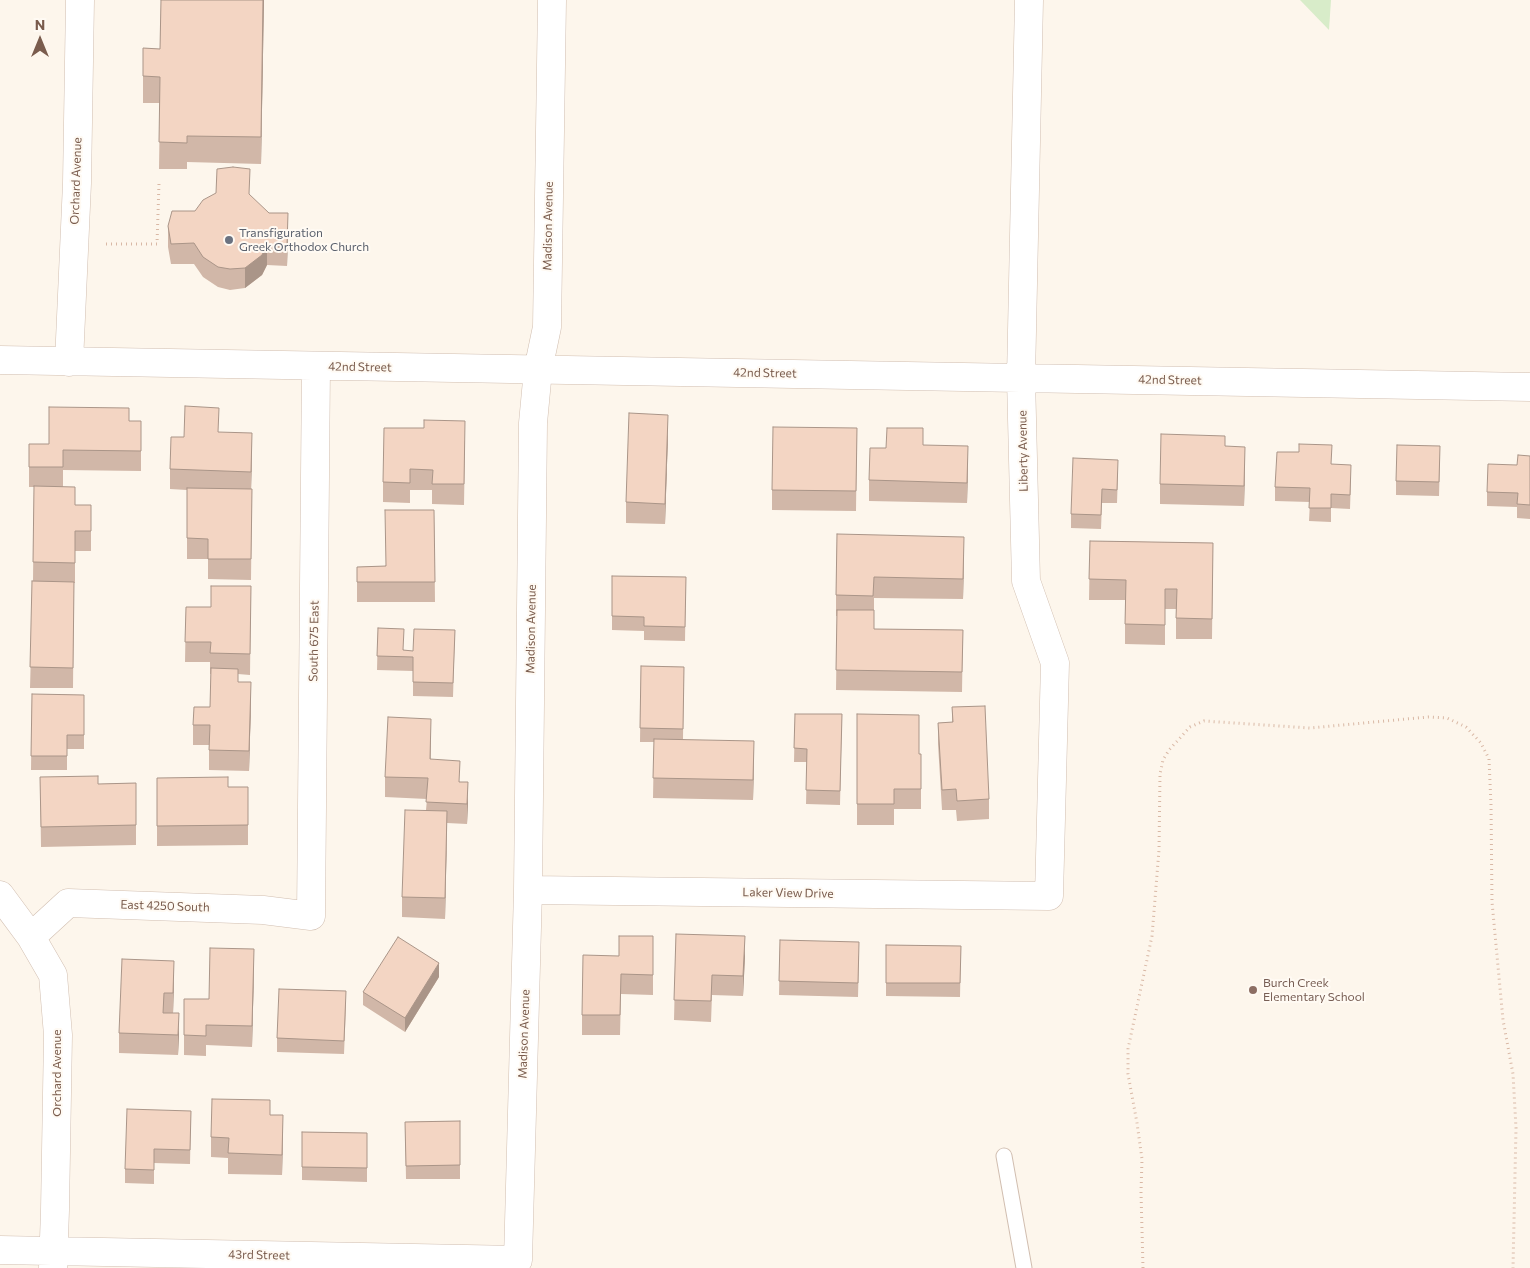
<!DOCTYPE html>
<html>
<head>
<meta charset="utf-8">
<style>
  body { margin:0 }
  #map { position:relative; width:1530px; height:1268px; overflow:hidden; background:#fdf6ec; font-family:Commissioner,sans-serif }
  canvas { display:block }
  .north { position:absolute; left:15px; top:15px; width:50px; height:50px; -webkit-text-stroke:4px #fffaf3; paint-order:stroke; rotate:0deg; font-size:14px; font-weight:700; line-height:20px; text-align:center; color:#7a5c4d }
  .north::after { content:''; display:block; margin:auto; width:18px; height:22px; background:#7a5c4d; clip-path:polygon(50% 0,100% 100%,50% 72%,0 100%) }
</style>
</head>
<body>
<div id="map">
<canvas width="1530" height="1268"></canvas>
<div class="north">N</div>
</div>
<script>
const c = document.querySelector('canvas').getContext('2d');
c.lineJoin = 'round';
function fillPath(path, color) {
  c.fillStyle = color;
  c.fill(path, 'evenodd');
}
function toPath(rows) {
  const path = new Path2D();
  for (const r of rows) {
    path.moveTo(r[0], r[1]);
    for (let i = 2; i < r.length; i += 2) path.lineTo(r[i], r[i + 1]);
  }
  return path;
}
function trace(path, color, width, dash) {
  c.strokeStyle = color;
  c.lineWidth = width;
  c.lineCap = dash ? 'butt' : 'round';
  c.setLineDash(dash || []);
  c.stroke(path);
}
function drawText(font, color, halo, rows, align = 'center') {
  c.font = font + ' Commissioner,sans-serif';
  c.lineWidth = 4;
  c.setLineDash([]);
  c.textBaseline = 'middle';
  c.strokeStyle = halo;
  c.fillStyle = color;
  for (const [text, x, y, turn = 0] of rows) {
    c.save();
    c.translate(x, y);
    c.rotate((+turn || 0) * Math.PI / 180);
    c.textAlign = isNaN(turn) ? turn : align;
    if (halo) c.strokeText(text, 0, 0);
    c.fillText(text, 0, 0);
    c.restore();
  }
}
fillPath(toPath([
  [1300,0,1331,0,1329,30]
]), '#d8ecc9');
const service = toPath([
  [1004,1156,1024,1268]
]);
const minor = toPath([
  [0,360,1530,387],
  [69,362,77,183,80,0],
  [528,890,1049,896,1055,663,1026,581,1021,378,1029,0],
  [0,895,31,937,53,975,58,1035,55,1210,53,1268],
  [31,937,68,903,263,910,311,916,316,366],
  [0,1250,518,1260,528,890,533,423,538,370,547,327,552,0]
]);
trace(service, '#d1beb0', 17);
trace(minor, '#d1beb0', 29);
trace(toPath([
  [106,244,157,244,159,183],
  [1143,1268,1141,1192,1142,1159,1137,1123,1128,1074,1128,1049,1152,936,1159,850,1160,774,1163,760,1169,750,1190,727,1204,721,1310,728,1428,717,1447,718,1466,727,1481,743,1489,759,1491,805,1492,902,1503,1020,1513,1074,1516,1128,1513,1268]
]), '#d9b8a5', 3, [1, 4]);
trace(service, '#fff', 15);
trace(minor, '#fff', 28);
fillPath(toPath([
  [161,0,264,0,261,164,187,162,187,169,159,169,160,103,143,103,143,48,160,49],
  [249,195,288,233,287,266,267,265,262,275,245,288,230,290,218,287,203,277,194,264,171,264,168,247,168,226,195,211],
  [129,421,141,421,141,471,63,470,63,487,75,505,91,505,91,551,75,551,75,583,74,583,73,688,30,688,33,581,34,487,29,487,29,444,49,444],
  [857,428,856,511,772,510,772,490],
  [219,432,252,453,251,489,252,489,251,580,208,579,208,559,187,559,187,490,170,489,170,469,184,437],
  [668,435,665,524,626,523,626,502],
  [465,441,464,505,432,504,432,490,410,490,410,503,383,502,383,482],
  [923,445,968,466,967,503,869,501,869,480,886,448],
  [1530,456,1530,519,1517,518,1517,507,1487,506,1487,492,1517,465],
  [1440,460,1439,496,1396,495,1396,481],
  [1332,464,1351,478,1350,509,1331,508,1331,522,1309,521,1310,502,1275,501,1275,487],
  [1245,467,1244,506,1160,504,1160,484],
  [1118,473,1117,503,1102,503,1101,529,1071,528,1071,514],
  [434,510,435,602,357,602,357,567,385,566],
  [837,534,964,557,963,599,874,598,874,629,963,630,962,692,836,690,837,616,836,616,836,595],
  [1090,541,1213,543,1212,639,1176,639,1176,609,1165,609,1165,645,1125,644,1125,600,1089,600],
  [612,576,686,577,685,641,644,640,644,631,612,630],
  [251,586,250,675,238,674,238,682,251,703,249,771,209,770,209,745,193,745,193,725,210,707,211,674,210,674,210,662,185,662,186,607,211,607],
  [378,628,404,650,413,651,455,630,453,697,413,696,413,671,377,670],
  [641,666,684,667,683,739,754,761,753,800,653,798,654,742,640,742],
  [32,694,84,695,84,749,67,749,67,770,31,770],
  [952,707,989,799,989,819,957,821,956,810,942,810,938,744,938,723,952,722],
  [795,714,842,714,840,805,806,804,807,762,794,762],
  [857,714,919,754,921,754,921,809,894,809,894,825,857,825],
  [431,739,430,759,460,782,468,802,467,824,447,823,445,919,402,917,402,897,426,810,427,799,385,797,385,777],
  [40,777,98,784,136,783,136,845,41,847],
  [157,778,228,787,248,787,248,845,157,846],
  [676,934,745,956,743,996,712,995,711,1022,674,1020],
  [653,936,653,995,621,994,620,1035,582,1035,582,1015,619,956],
  [780,940,859,956,858,997,779,995],
  [886,945,961,946,960,997,886,996],
  [254,969,252,1047,206,1045,206,1056,184,1055,184,999,209,999],
  [439,977,405,1032,363,1005,363,992],
  [174,981,173,1013,179,1034,178,1055,119,1053,119,1033],
  [346,1005,344,1054,277,1052,277,1038],
  [191,1111,190,1164,154,1163,154,1184,125,1183,125,1169],
  [270,1115,283,1135,282,1175,228,1174,228,1158,211,1157,211,1137],
  [460,1121,460,1179,406,1179,405,1122],
  [302,1132,367,1133,367,1182,302,1180]
]), '#d1b7a8');
fillPath(toPath([
  [263,0,264,0,261,164,261,137],
  [288,213,288,233,287,266,287,246],
  [267,245,267,265,262,275,245,288,245,268],
  [668,415,668,435,665,524,665,504],
  [252,433,252,453,251,492,251,472],
  [968,446,968,466,967,503,967,483],
  [1245,447,1245,467,1244,506,1244,486],
  [964,537,964,557,963,599,963,579],
  [251,682,251,703,249,771,249,751],
  [431,719,431,739,430,780,430,759],
  [754,741,754,761,753,800,753,780],
  [468,782,468,802,467,824,467,804],
  [447,811,447,831,445,919,445,898],
  [745,936,745,956,743,996,743,976],
  [254,949,254,969,252,1047,252,1026],
  [174,961,174,981,173,1014,173,993],
  [439,963,439,977,405,1032,405,1018],
  [179,1013,179,1034,178,1055,178,1035],
  [283,1115,283,1135,282,1175,282,1155]
]), '#aa9588');
const building = toPath([
  [161,0,263,0,261,137,187,136,187,143,159,142,160,77,143,76,143,48,160,49,161,0],
  [233,167,250,169,249,194,269,213,288,213,287,246,267,245,262,255,245,268,230,269,218,267,203,257,194,243,171,244,168,226,172,211,195,211,203,200,216,193,217,169,233,167],
  [185,406,219,408,218,432,252,433,251,472,170,469,171,437,184,437,185,406],
  [49,407,129,408,129,421,141,421,141,451,63,450,63,467,29,467,29,444,49,444,49,407],
  [629,413,668,415,665,504,626,502,629,413],
  [424,420,465,421,464,484,432,484,433,470,410,469,410,483,383,482,384,428,424,428,424,420],
  [773,427,857,428,856,491,772,490,773,427],
  [887,428,923,428,923,445,968,446,967,483,869,480,870,448,886,448,887,428],
  [1161,434,1225,436,1225,446,1245,447,1244,486,1160,484,1161,434],
  [1299,444,1332,445,1331,464,1351,465,1350,495,1331,494,1331,508,1309,508,1310,488,1275,487,1277,452,1299,452,1299,444],
  [1397,445,1440,446,1439,482,1396,481,1397,445],
  [1518,455,1530,456,1530,505,1517,504,1518,493,1487,492,1488,464,1517,465,1518,455],
  [1073,458,1118,460,1117,490,1102,489,1101,515,1071,514,1073,458],
  [34,486,75,487,75,505,91,505,91,531,75,531,75,563,33,562,34,486],
  [187,488,252,489,251,559,208,559,208,539,187,538,187,488],
  [385,510,434,510,435,582,357,582,357,567,386,566,385,510],
  [837,534,964,537,963,579,874,577,873,596,836,595,837,534],
  [1090,541,1213,543,1212,619,1176,618,1177,589,1165,589,1165,625,1125,624,1126,580,1089,579,1090,541],
  [612,576,686,577,685,627,644,626,644,617,612,616,612,576],
  [32,581,74,582,73,668,30,667,32,581],
  [211,586,251,586,250,654,210,653,211,642,185,642,186,607,211,607,211,586],
  [837,610,874,610,874,629,963,630,962,672,836,670,837,610],
  [378,628,404,629,403,650,413,651,414,629,455,630,453,683,413,682,413,657,377,656,378,628],
  [641,666,684,667,683,729,640,728,641,666],
  [211,668,238,669,238,682,251,682,249,751,209,750,210,725,193,725,194,707,210,707,211,668],
  [32,694,84,695,84,735,67,735,67,756,31,756,32,694],
  [985,706,989,799,957,801,956,789,942,790,938,723,953,722,952,707,985,706],
  [795,714,842,714,840,791,806,790,807,749,794,748,795,714],
  [857,714,919,715,919,754,921,754,921,789,894,789,894,804,857,804,857,714],
  [388,717,431,719,430,759,460,761,459,782,468,782,467,804,426,802,428,778,385,777,388,717],
  [654,739,754,741,753,780,653,778,654,739],
  [98,776,98,784,136,783,136,825,41,827,40,777,98,776],
  [228,777,228,787,248,787,248,825,157,826,157,778,228,777],
  [405,810,447,811,445,898,402,897,405,810],
  [676,934,745,936,743,976,712,975,711,1001,674,1000,676,934],
  [619,936,653,936,653,975,621,974,620,1015,582,1015,583,955,619,956,619,936],
  [398,937,439,963,405,1018,363,992,398,937],
  [780,940,859,942,858,983,779,981,780,940],
  [886,945,961,946,960,983,886,983,886,945],
  [210,948,254,949,252,1026,206,1025,206,1036,184,1035,184,999,209,999,210,948],
  [122,959,174,961,173,993,164,993,163,1013,179,1013,178,1035,119,1033,122,959],
  [279,989,346,991,344,1041,277,1038,279,989],
  [212,1099,270,1100,270,1115,283,1115,282,1155,228,1153,229,1138,211,1137,212,1099],
  [127,1109,191,1111,190,1150,154,1149,154,1170,125,1169,127,1109],
  [460,1121,460,1165,406,1166,405,1122,460,1121],
  [302,1132,367,1133,367,1168,302,1167,302,1132]
]);
fillPath(building, '#f3d5c3');
trace(building, '#aa9588', 1);
for (const [x, y, r, color] of [
  [229,240,5,"#6b7280"],
  [1253,990,5,"#8d6e63"]
]) {
  const dot = new Path2D();
  dot.arc(x, y, r, 0, 2 * Math.PI);
  c.fillStyle = color;
  c.fill(dot);
  trace(dot, '#fffaf3', 2);
}
drawText('12px', '#7a5c4d', '#fffaf3', [
  ["Orchard Avenue",76,181,-88],
  ["Madison Avenue",548,226,-89],
  ["42nd Street",360,367,1],
  ["42nd Street",765,373,1],
  ["42nd Street",1170,380,1],
  ["Liberty Avenue",1023,451,-91],
  ["Madison Avenue",531,629,-89],
  ["South 675 East",314,641,-89],
  ["Laker View Drive",788,893,1],
  ["East 4250 South",165,906,2],
  ["Madison Avenue",524,1034,-88],
  ["Orchard Avenue",57,1073,-90],
  ["43rd Street",259,1255,1]
]);
drawText('12px', '#5b616d', '#fffaf3', [
  ["Transfiguration",239,233],
  ["Greek Orthodox Church",239,247]
], 'left');
drawText('12px', '#785e54', '#fffaf3', [
  ["Burch Creek",1263,983],
  ["Elementary School",1263,997]
], 'left');
</script>
</body>
</html>
